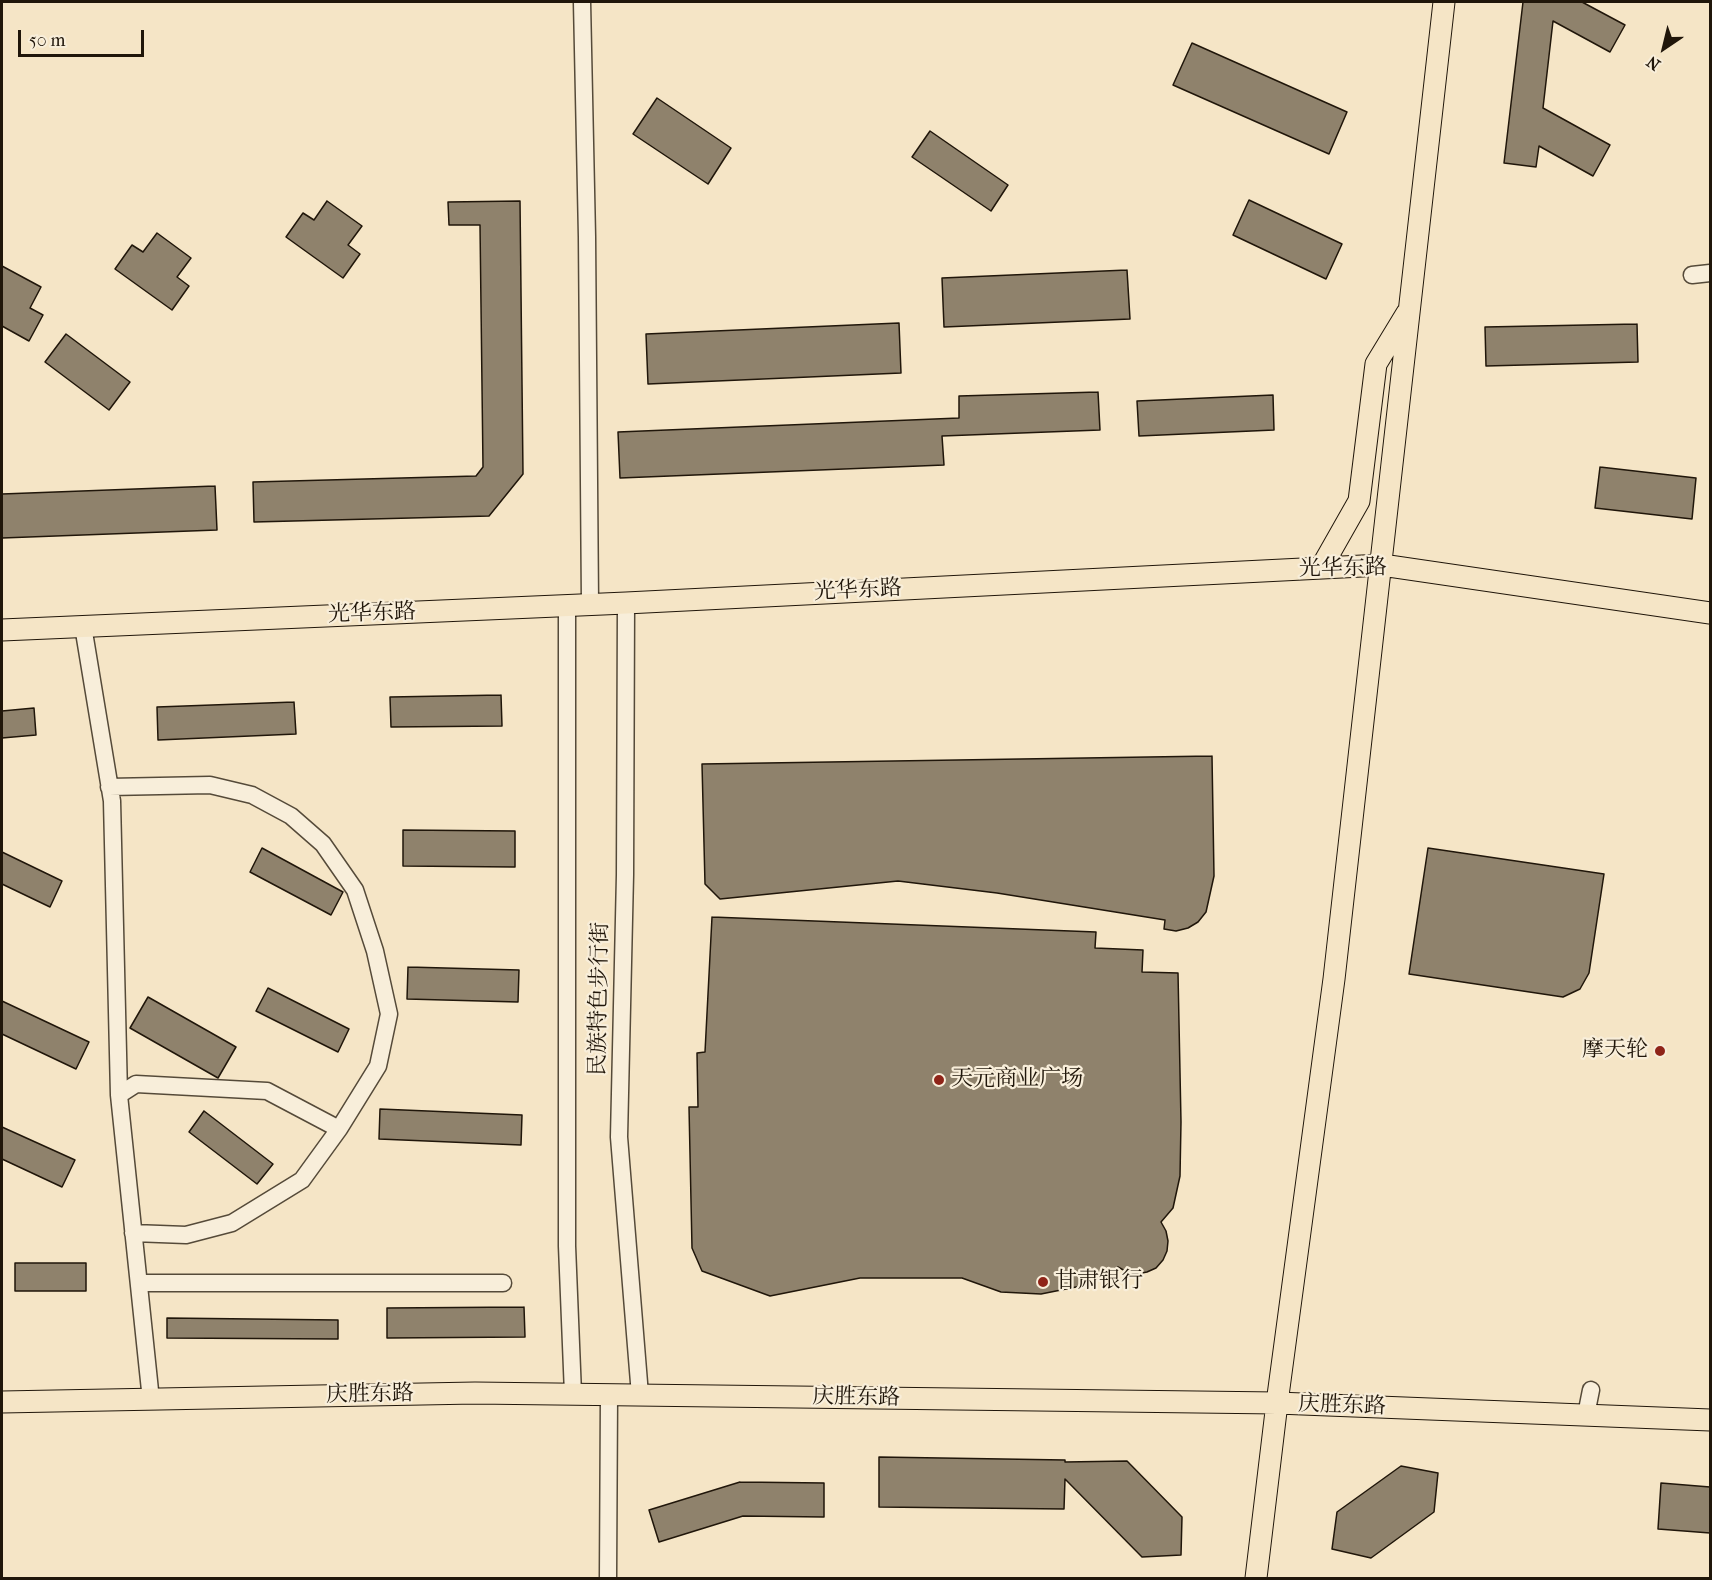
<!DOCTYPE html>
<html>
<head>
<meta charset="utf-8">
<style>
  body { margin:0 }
  #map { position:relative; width:1712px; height:1580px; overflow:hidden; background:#f5e5c6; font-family:"IM FELL French Canon",serif }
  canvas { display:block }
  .frame { position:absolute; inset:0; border:3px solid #20160a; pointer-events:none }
  .north { position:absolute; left:1634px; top:18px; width:60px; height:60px; -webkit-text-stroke:4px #f8eeda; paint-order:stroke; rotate:215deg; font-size:16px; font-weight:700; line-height:24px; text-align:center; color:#20160a }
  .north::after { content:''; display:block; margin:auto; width:21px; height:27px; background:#20160a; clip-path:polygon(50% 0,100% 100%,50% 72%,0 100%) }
  .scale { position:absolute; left:18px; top:30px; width:126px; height:27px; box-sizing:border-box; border:3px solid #20160a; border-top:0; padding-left:8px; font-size:18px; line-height:21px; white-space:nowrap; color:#20160a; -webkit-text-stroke:4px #f8eeda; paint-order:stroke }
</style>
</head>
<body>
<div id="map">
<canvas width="1712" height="1580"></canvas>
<div class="frame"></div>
<div class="north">N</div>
<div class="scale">50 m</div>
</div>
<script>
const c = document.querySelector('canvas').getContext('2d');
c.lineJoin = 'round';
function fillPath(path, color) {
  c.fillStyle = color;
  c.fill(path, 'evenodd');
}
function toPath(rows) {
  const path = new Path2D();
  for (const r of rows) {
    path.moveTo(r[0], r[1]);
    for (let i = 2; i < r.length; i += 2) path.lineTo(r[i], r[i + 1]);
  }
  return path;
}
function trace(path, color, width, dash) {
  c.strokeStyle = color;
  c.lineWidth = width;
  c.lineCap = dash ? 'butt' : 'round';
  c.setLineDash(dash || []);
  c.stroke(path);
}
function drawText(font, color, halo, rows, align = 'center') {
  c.font = font + ' "IM FELL French Canon","Noto Serif SC",serif';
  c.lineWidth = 4.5;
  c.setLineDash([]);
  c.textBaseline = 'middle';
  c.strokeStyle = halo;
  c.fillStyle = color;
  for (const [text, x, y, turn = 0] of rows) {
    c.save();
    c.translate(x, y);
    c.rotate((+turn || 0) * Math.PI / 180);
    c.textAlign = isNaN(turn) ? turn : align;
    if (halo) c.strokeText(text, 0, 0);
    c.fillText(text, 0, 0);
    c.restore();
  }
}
const building = toPath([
  [1523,2,1582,2,1625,25,1610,52,1553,21,1543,108,1610,145,1593,176,1539,146,1536,167,1504,163,1523,2],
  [1192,43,1347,112,1329,154,1173,85,1192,43],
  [657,98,731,148,708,184,633,134,657,98],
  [930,131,1008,185,991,211,912,157,930,131],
  [1249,200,1342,244,1326,279,1233,235,1249,200],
  [327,201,362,226,348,245,360,254,343,278,286,237,303,213,314,220,327,201],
  [520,201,523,474,489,516,254,522,253,482,476,476,483,467,480,225,449,225,448,202,520,201],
  [157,233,191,258,177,277,189,286,172,310,115,269,132,245,143,252,157,233],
  [2,266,41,287,30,308,43,315,29,341,2,326,2,266],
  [1127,270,1130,319,944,327,942,278,1127,270],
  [899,323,901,373,648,384,646,334,899,323],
  [1637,324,1638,362,1486,366,1485,327,1637,324],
  [66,334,130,382,109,410,45,362,66,334],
  [1098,392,1100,430,942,436,944,465,620,478,618,432,959,418,959,396,1098,392],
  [1273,395,1274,430,1139,436,1137,401,1273,395],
  [1600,467,1696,478,1692,519,1595,508,1600,467],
  [215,486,217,530,2,538,2,494,215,486],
  [501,695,502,726,391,727,390,697,501,695],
  [294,702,296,734,158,740,157,707,294,702],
  [34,708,36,735,2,738,2,711,34,708],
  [1212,756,1214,876,1206,912,1198,922,1188,928,1176,931,1164,929,1165,920,997,893,898,881,720,899,705,884,702,764,1212,756],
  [403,830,515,831,515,867,403,866,403,830],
  [262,848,343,892,331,915,250,872,262,848],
  [1428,848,1604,874,1589,973,1580,989,1563,997,1409,974,1428,848],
  [2,852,62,881,50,907,2,884,2,852],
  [712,917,1096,932,1095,948,1143,950,1142,972,1178,973,1181,1122,1180,1176,1173,1208,1161,1222,1166,1231,1168,1241,1167,1251,1163,1260,1156,1268,1147,1272,1137,1274,1127,1272,1118,1267,1081,1286,1041,1294,1001,1292,962,1278,860,1278,770,1296,702,1271,692,1248,689,1107,698,1107,697,1053,705,1052,712,917],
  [408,967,519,970,518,1002,407,999,408,967],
  [268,988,349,1029,338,1052,256,1011,268,988],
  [148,997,236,1047,218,1078,130,1028,148,997],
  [2,1001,89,1042,76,1069,2,1034,2,1001],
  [380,1109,522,1115,521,1145,379,1139,380,1109],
  [204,1111,273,1164,257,1184,189,1132,204,1111],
  [2,1127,75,1160,62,1187,2,1159,2,1127],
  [15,1263,86,1263,86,1291,15,1291,15,1263],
  [524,1307,525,1337,387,1338,387,1308,524,1307],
  [167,1318,338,1320,338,1339,167,1338,167,1318],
  [879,1457,1065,1460,1065,1462,1127,1461,1182,1517,1181,1555,1142,1557,1065,1479,1064,1509,879,1507,879,1457],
  [1401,1466,1438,1473,1434,1512,1371,1558,1332,1549,1337,1512,1401,1466],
  [740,1482,824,1483,824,1517,743,1516,659,1542,649,1510,740,1482],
  [1661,1483,1710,1487,1710,1533,1658,1529,1661,1483]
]);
fillPath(building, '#8f826c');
trace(building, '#20160a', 1.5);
const minor = toPath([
  [582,2,587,237,590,604],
  [1692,275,1710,273],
  [626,603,625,875,619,1137,640,1395],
  [567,605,567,1246,573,1394],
  [83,626,112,801,119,1095,151,1400],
  [109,787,210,785,252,795,291,816,323,844,355,890,375,951,389,1014,378,1066,339,1129,302,1180,232,1223,186,1235,133,1233],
  [119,1095,136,1084,267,1091,339,1129],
  [139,1283,503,1283],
  [1586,1415,1591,1390],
  [608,1578,609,1395]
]);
const major = toPath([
  [1321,568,1359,501,1376,364,1407,313],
  [2,630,626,603,1382,565,1710,613],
  [2,1402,475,1393,1277,1403,1710,1420],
  [1256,1578,1277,1403,1334,979,1444,2]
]);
trace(minor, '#554a39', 19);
trace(major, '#20160a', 23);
trace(minor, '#f8eeda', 16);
trace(major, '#f5e5c6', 21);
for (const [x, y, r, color] of [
  [1660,1051,6,"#8f2418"],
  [939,1080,6,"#8f2418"],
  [1043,1282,6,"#8f2418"]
]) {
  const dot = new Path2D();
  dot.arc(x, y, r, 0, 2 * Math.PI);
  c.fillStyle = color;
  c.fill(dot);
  trace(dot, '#f8eeda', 2);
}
drawText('22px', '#20160a', '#f8eeda', [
  ["光华东路",1343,569,-1],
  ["光华东路",858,591,-3],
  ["光华东路",372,614,-2],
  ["民族特色步行街",600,999,-89],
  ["庆胜东路",370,1395,-1],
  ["庆胜东路",856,1398,1],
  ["庆胜东路",1342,1406,2]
]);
drawText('22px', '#20160a', '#f8eeda', [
  ["摩天轮",1648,1051,"right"],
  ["天元商业广场",951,1080],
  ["甘肃银行",1055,1282]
], 'left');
</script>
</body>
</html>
